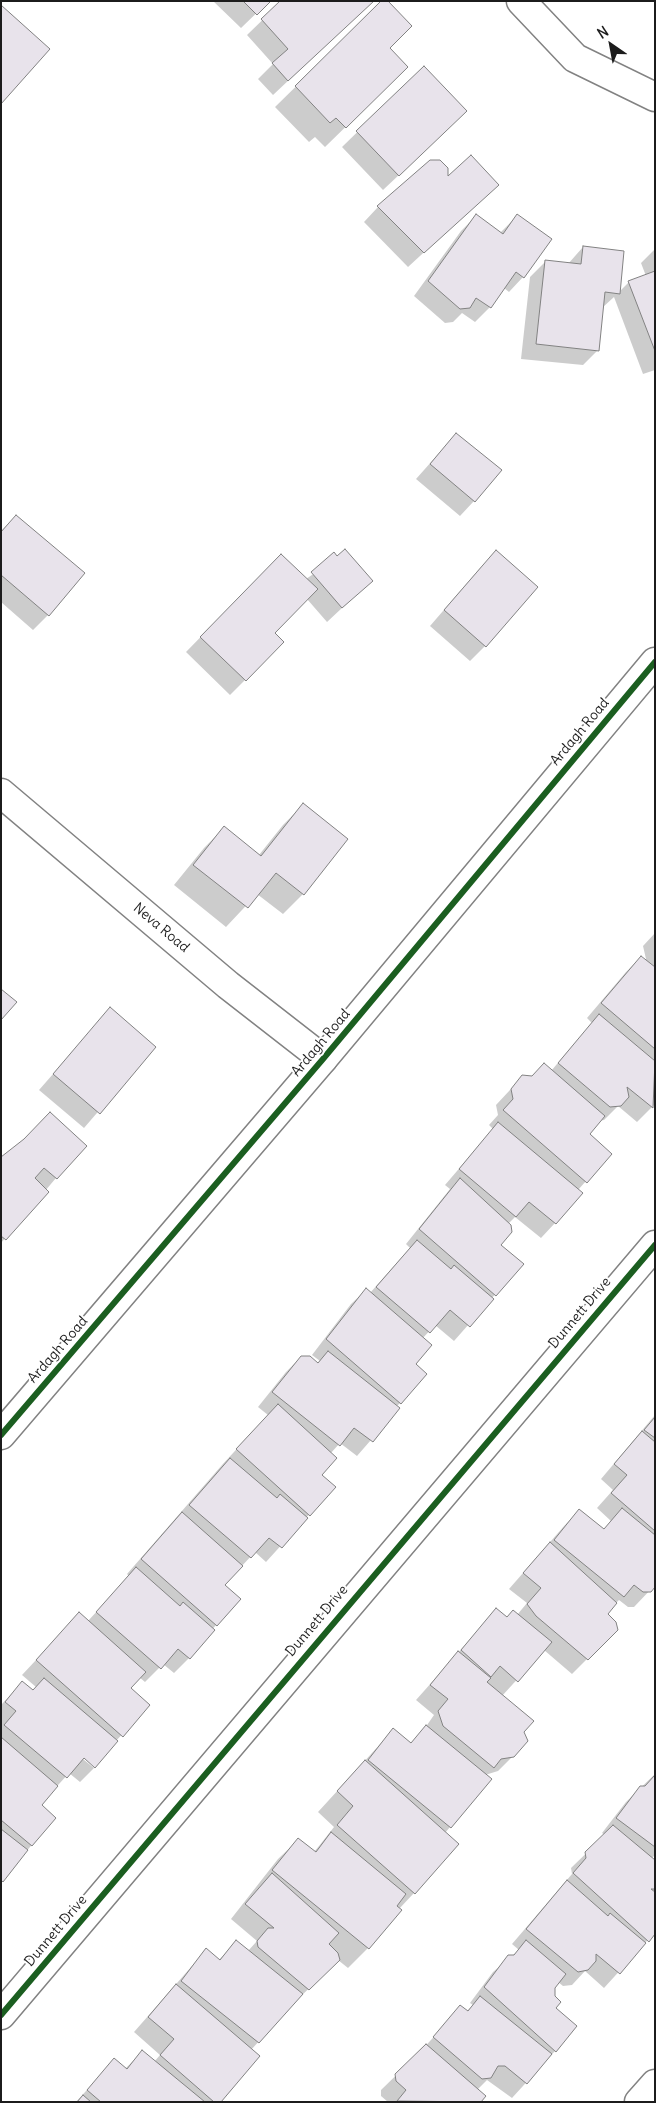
<!DOCTYPE html>
<html>
<head>
<meta charset="utf-8">
<style>
  body { margin:0 }
  #map { position:relative; width:656px; height:2103px; overflow:hidden; background:#fff; font-family:Delius,sans-serif }
  canvas { display:block }
  .frame { position:absolute; inset:0; border:2px solid #1c1c1c; pointer-events:none }
  .north { position:absolute; left:586px; top:20px; width:50px; height:50px; -webkit-text-stroke:4px #fff; paint-order:stroke; rotate:327deg; font-size:14px; font-weight:700; line-height:20px; text-align:center; color:#1c1c1c }
  .north::after { content:''; display:block; margin:auto; width:18px; height:22px; background:#1c1c1c; clip-path:polygon(50% 0,100% 100%,50% 72%,0 100%) }
</style>
</head>
<body>
<div id="map">
<canvas width="656" height="2103"></canvas>
<div class="frame"></div>
<div class="north">N</div>
</div>
<script>
const c = document.querySelector('canvas').getContext('2d');
c.lineJoin = 'round';
function fillPath(path, color) {
  c.fillStyle = color;
  c.fill(path, 'evenodd');
}
function toPath(rows) {
  const path = new Path2D();
  for (const r of rows) {
    path.moveTo(r[0], r[1]);
    for (let i = 2; i < r.length; i += 2) path.lineTo(r[i], r[i + 1]);
  }
  return path;
}
function trace(path, color, width, dash) {
  c.strokeStyle = color;
  c.lineWidth = width;
  c.lineCap = dash ? 'butt' : 'round';
  c.setLineDash(dash || []);
  c.stroke(path);
}
function drawText(font, color, halo, rows, align = 'center') {
  c.font = font + ' Delius,sans-serif';
  c.lineWidth = 4;
  c.setLineDash([]);
  c.textBaseline = 'middle';
  c.strokeStyle = halo;
  c.fillStyle = color;
  for (const [text, x, y, turn = 0] of rows) {
    c.save();
    c.translate(x, y);
    c.rotate((+turn || 0) * Math.PI / 180);
    c.textAlign = isNaN(turn) ? turn : align;
    if (halo) c.strokeText(text, 0, 0);
    c.fillText(text, 0, 0);
    c.restore();
  }
}
fillPath(toPath([
  [213,1,269,1,241,28],
  [282,1,373,1,273,95,258,79,273,64,247,35],
  [383,1,388,48,407,67,325,147,315,137,309,142,275,107],
  [424,67,451,126,383,190,342,147],
  [446,179,482,199,408,267,364,222,378,207],
  [476,216,500,233,517,216,523,277,509,292,504,288,490,307,475,322,462,313,453,322,445,323,414,296,461,231],
  [583,247,619,292,629,282,646,276,641,263,655,249,655,370,643,374,614,297,602,308,598,350,583,365,521,359,530,277,545,262,568,264],
  [456,434,474,501,460,516,416,479],
  [16,516,48,615,33,630,1,602,1,531],
  [337,558,371,581,327,622,307,599,274,633,283,642,230,695,186,652,266,570,306,579],
  [481,567,485,646,470,661,430,626],
  [303,805,303,894,283,914,257,894,226,927,174,885,204,848,224,828,259,855,283,825],
  [655,933,655,1104,637,1122,618,1106,604,1120,599,1121,588,1134,610,1154,578,1190,555,1223,541,1238,515,1217,508,1224,499,1245,522,1264,454,1341,435,1325,422,1339,400,1403,396,1407,398,1409,357,1456,340,1443,330,1454,320,1475,334,1487,266,1562,255,1552,224,1585,216,1625,189,1658,174,1673,163,1664,145,1682,139,1677,129,1688,149,1706,114,1743,78,1755,94,1768,80,1782,69,1773,40,1805,54,1818,1,1882,1,1705,22,1683,32,1691,36,1687,22,1675,79,1614,88,1621,129,1576,127,1574,222,1465,268,1415,258,1407,286,1372,301,1357,317,1363,320,1361,312,1355,351,1304,366,1290,370,1293,410,1248,406,1244,450,1189,445,1185,493,1129,489,1125,498,1115,496,1105,523,1076,531,1077,551,1071,592,1023,587,1018,626,972,641,957,644,960,646,959,643,946],
  [110,1009,154,1047,84,1128,39,1090],
  [21,1143,56,1178,1,1243,1,1158],
  [655,1415,655,1585,634,1607,628,1607,619,1600,613,1606,606,1615,617,1629,572,1674,544,1650,502,1696,523,1731,513,1756,498,1771,485,1775,490,1779,445,1833,414,1893,399,1909,368,1948,348,1968,338,1960,292,2005,251,2050,220,2102,76,2102,114,2060,125,2069,142,2052,154,2062,160,2055,134,2032,206,1950,219,1960,236,1942,248,1951,257,1941,231,1919,278,1859,299,1839,314,1852,319,1846,334,1827,318,1812,393,1730,410,1744,425,1728,434,1715,416,1700,496,1610,506,1618,517,1615,527,1603,509,1589,565,1525,579,1511,603,1530,611,1521,597,1508,613,1490,601,1479],
  [655,1774,655,1855,651,1859,655,1889,652,1892,655,1932,604,1988,585,1971,572,1985,563,1986,558,1982,553,1987,554,2008,576,2026,555,2051,512,2098,487,2080,477,2090,480,2102,388,2102,381,2096,381,2090,420,2052,461,2007,466,2012,473,2005,470,2003,493,1972,519,1950,512,1944,572,1874,571,1868,605,1835,602,1833,626,1802]
]), '#0003');
const building = toPath([
  [243,1,271,1,257,15,243,1],
  [280,1,374,1,288,81,272,63,288,49,261,19,280,1],
  [381,1,388,1,412,26,390,48,408,67,346,128,336,118,330,123,295,86,381,1],
  [1,5,50,49,1,104,1,5],
  [424,66,467,111,399,176,356,131,424,66],
  [471,155,499,185,424,253,377,206,430,160,440,160,448,168,448,176,471,155],
  [476,214,503,234,517,214,552,239,524,278,516,272,491,308,476,298,470,308,460,309,428,281,476,214],
  [583,246,624,251,620,294,605,292,599,351,536,344,545,260,581,264,583,246],
  [655,271,655,351,628,281,655,271],
  [456,433,502,470,475,502,430,464,456,433],
  [16,515,85,573,49,616,1,575,1,532,16,515],
  [345,549,373,581,342,608,311,572,334,552,337,556,345,549],
  [496,550,538,587,486,647,444,610,496,550],
  [281,554,318,589,275,633,284,642,246,681,200,637,281,554],
  [303,803,348,839,304,895,276,873,248,908,193,865,224,826,261,856,303,803],
  [641,956,655,967,655,1049,601,1003,641,956],
  [1,989,17,1002,1,1020,1,989],
  [110,1007,156,1047,100,1114,53,1074,110,1007],
  [599,1014,655,1061,653,1108,627,1087,629,1097,621,1106,610,1107,558,1063,599,1014],
  [544,1063,605,1116,590,1134,612,1154,587,1183,503,1110,513,1099,511,1089,522,1075,532,1076,544,1063],
  [50,1112,87,1146,57,1179,44,1168,35,1178,49,1192,6,1240,1,1236,1,1157,24,1139,50,1112],
  [498,1122,583,1193,556,1224,529,1202,516,1217,459,1169,498,1122],
  [460,1178,511,1225,512,1232,501,1245,524,1264,496,1296,419,1229,460,1178],
  [417,1240,451,1269,454,1265,494,1299,470,1327,450,1310,430,1333,376,1287,417,1240],
  [366,1288,432,1345,416,1364,427,1374,401,1404,326,1339,366,1288],
  [328,1351,400,1408,373,1442,354,1428,340,1446,272,1392,301,1356,310,1356,318,1363,328,1351],
  [278,1404,337,1458,322,1475,336,1487,310,1516,236,1449,278,1404],
  [655,1417,655,1438,644,1430,655,1417],
  [642,1431,655,1442,655,1531,611,1493,627,1475,614,1464,642,1431],
  [230,1458,277,1498,280,1494,308,1518,282,1548,269,1538,251,1558,189,1505,230,1458],
  [622,1508,655,1535,655,1587,651,1592,643,1592,634,1585,624,1597,554,1540,579,1509,604,1529,622,1508],
  [182,1512,243,1566,225,1585,241,1599,217,1626,141,1559,182,1512],
  [550,1542,617,1603,608,1614,616,1622,618,1630,588,1660,536,1616,527,1604,541,1588,523,1573,550,1542],
  [136,1567,180,1606,183,1602,215,1630,190,1659,178,1649,161,1669,96,1612,136,1567],
  [496,1608,507,1617,513,1610,552,1642,518,1682,500,1666,491,1677,461,1650,496,1608],
  [79,1612,146,1672,131,1688,150,1705,123,1737,36,1660,79,1612],
  [458,1651,491,1678,487,1682,534,1721,524,1732,528,1741,514,1757,501,1759,494,1768,443,1726,438,1711,448,1699,430,1685,458,1651],
  [44,1678,118,1741,95,1768,84,1758,67,1778,4,1725,16,1711,5,1702,22,1681,33,1690,44,1678],
  [426,1725,492,1779,451,1828,368,1760,393,1728,411,1743,426,1725],
  [1,1737,58,1786,42,1805,56,1818,32,1846,1,1820,1,1737],
  [365,1760,459,1844,415,1894,337,1825,353,1806,337,1791,365,1760],
  [655,1775,655,1847,616,1818,640,1786,645,1786,655,1775],
  [613,1825,655,1860,655,1889,651,1889,655,1892,655,1934,649,1942,573,1873,586,1858,585,1852,613,1825],
  [1,1829,28,1850,3,1882,1,1880,1,1829],
  [331,1832,406,1894,397,1906,402,1910,369,1949,272,1870,298,1838,316,1852,331,1832],
  [272,1873,339,1933,329,1944,338,1953,340,1960,309,1990,258,1947,257,1941,268,1928,274,1928,245,1904,272,1873],
  [567,1880,608,1916,610,1913,646,1943,620,1974,596,1954,596,1961,588,1970,578,1972,526,1929,567,1880],
  [236,1940,303,1994,259,2043,181,1981,206,1948,220,1960,236,1940],
  [526,1940,566,1974,555,1988,555,1996,561,2002,556,2008,577,2026,556,2052,484,1987,508,1955,514,1955,526,1940],
  [176,1984,260,2056,221,2102,214,2102,160,2055,174,2039,148,2017,176,1984],
  [480,1996,552,2054,527,2084,505,2066,498,2066,491,2078,482,2079,433,2037,460,2005,468,2011,480,1996],
  [426,2044,486,2096,481,2102,397,2101,406,2090,396,2081,395,2074,426,2044],
  [142,2050,205,2102,101,2102,87,2090,114,2058,127,2069,142,2050],
  [83,2095,91,2102,77,2102,83,2095]
]);
fillPath(building, '#e8e3eb');
trace(building, '#828282', 1);
const minor = toPath([
  [521,1,575,58,655,97],
  [1,793,228,985,323,1059],
  [1,2015,655,1245],
  [639,2102,655,2084]
]);
const tertiary = toPath([
  [1,1435,323,1059,655,662]
]);
trace(minor, '#828282', 31);
trace(tertiary, '#828282', 31);
trace(minor, '#fff', 28);
trace(tertiary, '#fff', 28);
trace(toPath([
  [1,1435,323,1059,655,662],
  [1,2015,655,1245]
]), '#1b5e20', 6);
drawText('14px', '#1c1c1c', '#fff', [
  ["Ardagh Road",580,732,-50],
  ["Neva Road",161,928,40],
  ["Ardagh Road",321,1043,-50],
  ["Dunnett Drive",580,1313,-50],
  ["Ardagh Road",58,1350,-49],
  ["Dunnett Drive",317,1621,-50],
  ["Dunnett Drive",56,1931,-50]
]);
</script>
</body>
</html>
